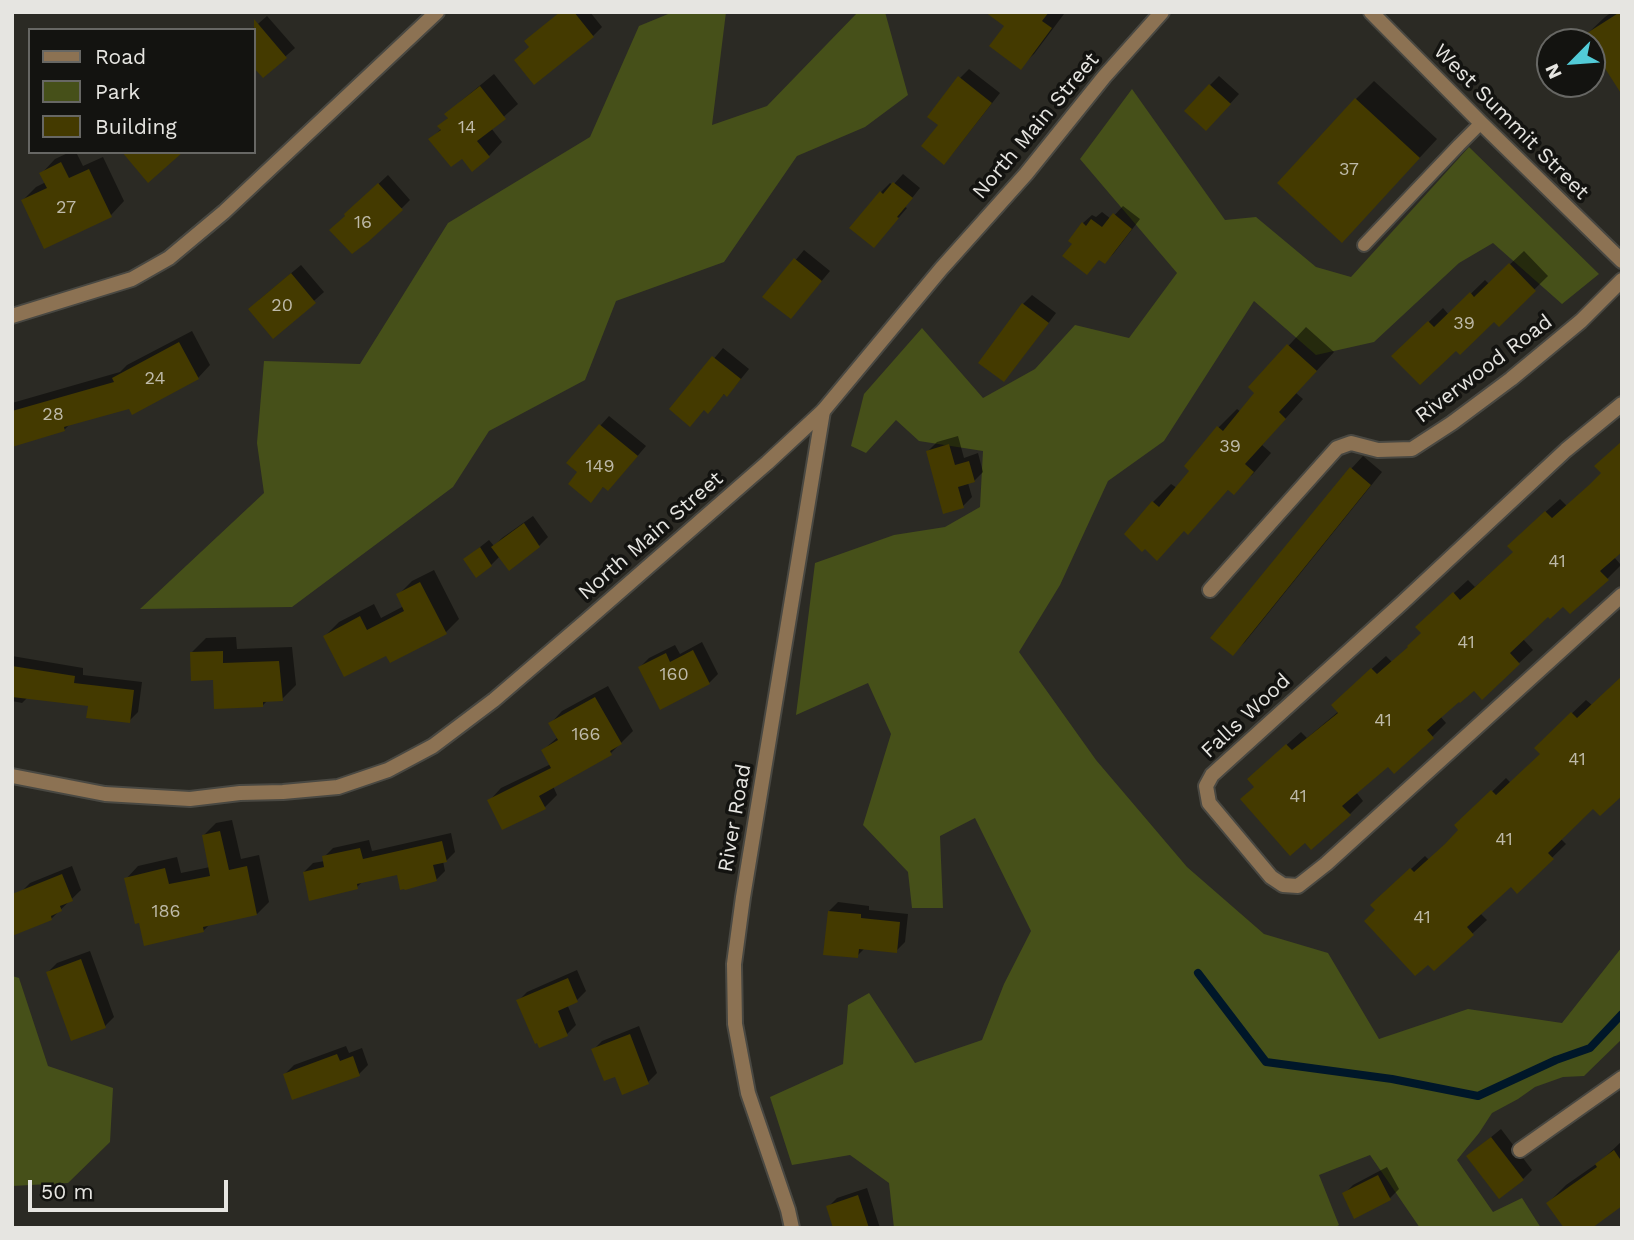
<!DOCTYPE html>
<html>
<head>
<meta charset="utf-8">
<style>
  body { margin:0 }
  #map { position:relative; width:1634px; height:1240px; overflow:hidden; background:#2b2a24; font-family:"Work Sans",sans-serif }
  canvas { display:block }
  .frame { position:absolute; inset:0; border:14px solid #e6e5e1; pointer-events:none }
  .legend { position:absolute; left:28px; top:28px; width:228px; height:126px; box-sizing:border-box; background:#131310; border:2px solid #676764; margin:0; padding:9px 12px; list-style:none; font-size:21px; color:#e6e5e1 }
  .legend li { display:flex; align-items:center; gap:14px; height:35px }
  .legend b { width:35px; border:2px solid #676764 }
  .north { position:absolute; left:1536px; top:28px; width:70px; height:70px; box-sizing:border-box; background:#131310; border:2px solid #676764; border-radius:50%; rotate:245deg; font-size:19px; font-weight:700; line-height:28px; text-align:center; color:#e6e5e1 }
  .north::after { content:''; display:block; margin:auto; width:24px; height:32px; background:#52cbd7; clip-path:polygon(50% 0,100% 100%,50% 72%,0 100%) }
  .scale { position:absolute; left:28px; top:1180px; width:200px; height:32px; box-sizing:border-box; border:4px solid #e6e5e1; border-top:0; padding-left:9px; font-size:21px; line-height:24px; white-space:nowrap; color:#e6e5e1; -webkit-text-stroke:5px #131310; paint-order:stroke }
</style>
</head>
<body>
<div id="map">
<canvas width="1634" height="1240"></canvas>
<div class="frame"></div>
<ul class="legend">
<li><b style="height:9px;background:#8c7253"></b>Road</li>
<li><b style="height:19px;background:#465019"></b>Park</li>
<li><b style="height:19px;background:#443a00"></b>Building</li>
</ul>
<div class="north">N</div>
<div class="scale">50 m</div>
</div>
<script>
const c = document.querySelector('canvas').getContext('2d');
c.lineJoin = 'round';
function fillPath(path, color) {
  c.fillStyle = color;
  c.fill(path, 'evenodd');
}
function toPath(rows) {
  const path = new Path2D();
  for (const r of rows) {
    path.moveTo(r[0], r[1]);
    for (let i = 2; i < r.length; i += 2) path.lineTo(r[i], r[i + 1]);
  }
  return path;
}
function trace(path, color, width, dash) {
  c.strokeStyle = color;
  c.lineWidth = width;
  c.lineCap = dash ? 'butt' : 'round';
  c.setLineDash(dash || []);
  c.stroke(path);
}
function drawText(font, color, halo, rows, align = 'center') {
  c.font = font + ' "Work Sans",sans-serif';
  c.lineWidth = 7;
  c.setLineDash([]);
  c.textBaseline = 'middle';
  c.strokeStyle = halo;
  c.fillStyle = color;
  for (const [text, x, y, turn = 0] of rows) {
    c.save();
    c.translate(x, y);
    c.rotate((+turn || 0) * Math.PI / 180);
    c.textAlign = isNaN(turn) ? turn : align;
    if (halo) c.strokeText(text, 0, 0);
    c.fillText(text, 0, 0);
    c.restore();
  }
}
fillPath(toPath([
  [673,12,726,12,712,125,767,106,858,12,885,12,908,95,865,127,797,156,724,262,616,301,585,380,489,431,453,487,292,607,140,609,264,493,257,443,264,361,360,364,448,223,590,137,639,26],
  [1132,89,1225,220,1256,217,1316,267,1351,277,1469,147,1599,274,1562,304,1493,243,1459,263,1374,342,1316,355,1254,301,1164,441,1108,481,1060,585,1019,652,1096,760,1187,867,1264,934,1328,953,1379,1039,1468,1009,1562,1023,1622,947,1622,1039,1584,1076,1563,1077,1535,1087,1518,1099,1492,1113,1479,1133,1457,1160,1493,1212,1522,1198,1541,1228,1420,1228,1370,1155,1319,1175,1339,1225,1334,1228,894,1228,889,1183,850,1155,792,1165,770,1097,843,1064,848,1005,869,993,915,1063,982,1040,1004,984,1031,931,975,818,940,836,943,908,912,908,908,872,863,825,891,734,868,683,796,715,815,563,894,535,945,527,980,507,983,451,919,441,896,420,866,453,851,446,864,394,922,328,983,398,1035,369,1075,325,1129,338,1177,273,1080,159],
  [12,976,19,978,48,1066,113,1088,110,1142,68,1183,12,1186]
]), '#465019');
fillPath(toPath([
  [560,12,590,12,602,27,593,36,531,46],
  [998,12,1062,12,1064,14,1034,54,1020,67,1007,26],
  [1612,12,1622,12,1592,44,1586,35,1605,17],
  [267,16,295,48,263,76,256,68,254,70,254,30,251,30],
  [969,69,1000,93,953,153,944,162,940,125,960,78],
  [494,74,518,104,491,128,502,142,489,156,462,156,431,139,442,128,440,126,449,117,447,114,461,101],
  [1219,76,1239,94,1215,120,1210,85],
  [1374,81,1437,139,1360,222,1356,99],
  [70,152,76,152,83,166,103,157,124,201,111,215,23,200,36,187,46,182,42,173,55,159],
  [903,174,920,188,905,207,907,208,882,237,852,228,881,192,890,183,893,185],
  [388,175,410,200,402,208,355,206],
  [1123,206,1140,219,1114,253,1105,262,1100,258,1087,273,1074,244,1083,223,1092,215,1096,217,1102,212,1111,219],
  [804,250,830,271,799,308,765,297],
  [1524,251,1548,276,1499,324,1494,319,1456,348,1394,356,1443,308,1449,315,1485,280,1489,284],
  [301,265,324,292,273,337,259,300],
  [1032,295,1056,313,1012,371,1004,380,981,362,1023,304],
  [1306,327,1334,352,1296,393,1303,399,1262,445,1271,453,1252,475,1229,489,1185,530,1126,534,1153,502,1171,484,1177,488,1191,470,1186,466,1219,427,1237,409,1241,412,1257,393,1250,387],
  [192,331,210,365,198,378,129,407,70,424,64,430,12,445,12,403,120,372,127,365],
  [723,348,749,369,736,385,705,409,671,409],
  [609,416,646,446,617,480,604,486,599,491,568,462],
  [958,436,964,458,978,453,983,472,974,481,968,483,972,497,963,506,928,451,937,442],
  [1610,452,1614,557,1621,565,1607,579,1548,615,1523,639,1533,650,1519,663,1474,689,1440,716,1446,723,1432,737,1388,765,1356,792,1363,801,1350,814,1255,786,1263,766,1301,732,1307,738,1339,711,1347,691,1386,656,1392,662,1410,646,1423,633,1431,614,1468,580,1475,587,1515,551,1523,532,1560,499,1567,506,1603,473],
  [1363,456,1382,472,1245,642,1232,654,1351,469],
  [533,516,548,537,539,546,509,568,500,556,491,565,465,559,489,540,494,546,502,538],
  [434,570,459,619,446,632,386,653,325,636,339,622,374,604,381,618,404,606,398,595,412,581],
  [236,637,237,649,292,647,296,685,282,699,268,700,263,705,215,678,192,652,206,638],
  [702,642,718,674,709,683,640,667,649,658,675,645,680,654],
  [12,656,83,668,83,675,142,682,138,712,129,721,90,705,28,697,22,703,12,701],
  [608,686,633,731,611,753,553,786,557,795,545,807,489,801,501,788,551,764,543,750,558,737,550,724,562,711],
  [1586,700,1592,705,1593,806,1560,838,1566,844,1517,892,1511,885,1480,913,1487,920,1434,969,1377,910,1386,892,1425,856,1429,860,1461,830,1457,826,1506,778,1511,783,1542,754,1550,734],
  [232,820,241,859,259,855,269,902,257,914,210,924,203,931,126,879,138,866,177,857,181,873,210,867,204,835,216,823],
  [451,833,455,852,446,861,443,861,445,871,436,880,398,873,363,881,357,887,304,872,313,863,325,861,324,857,333,848,369,840,372,851],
  [72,866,81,890,51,919,21,892,30,883],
  [838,902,869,906,869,910,908,914,905,942,896,951,865,948,857,956,829,911],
  [90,951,114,1017,105,1026,72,1038,48,972,57,963],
  [577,970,586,991,577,1000,567,1004,576,1025,567,1034,518,1001,527,992],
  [639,1026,657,1073,648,1082,616,1075,593,1050,602,1041],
  [346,1046,349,1053,362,1048,368,1065,359,1074,293,1098,285,1074,294,1065],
  [1501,1129,1532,1170,1523,1179,1468,1156],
  [1622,1141,1622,1204,1548,1203,1566,1185,1602,1160],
  [1387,1167,1399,1189,1390,1198,1344,1194,1353,1185],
  [867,1188,880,1228,835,1228,828,1207,837,1198]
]), '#0007');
trace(toPath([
  [1198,973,1266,1062,1392,1079,1478,1096,1556,1060,1590,1048,1622,1014]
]), '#001729', 8);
fillPath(toPath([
  [560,12,574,12,594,37,534,85,514,60,529,47,524,41],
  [985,12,1049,12,1042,21,1052,28,1021,70,989,46,1004,26],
  [1620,12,1622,12,1622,95,1592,48,1592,42,1589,42,1584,35],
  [254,19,287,58,263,78,254,68],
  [958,76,992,103,944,165,921,146,938,125,927,117],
  [1209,84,1231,104,1206,131,1184,111],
  [480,86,506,119,477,141,490,157,472,172,462,159,451,167,428,139,441,130,437,126,448,118,444,114],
  [1355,98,1420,158,1342,243,1277,183],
  [122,152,183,152,148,183],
  [61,162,69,178,89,169,112,217,44,249,21,200,47,188,39,173],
  [893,182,913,198,897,217,899,218,874,248,849,228,880,191,883,194],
  [378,183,403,210,368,242,352,254,329,230,345,216,344,214],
  [1113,213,1132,229,1105,264,1099,260,1087,275,1062,256,1072,244,1068,241,1082,222,1086,226,1091,219,1102,227],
  [794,258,822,281,791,319,762,297],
  [1509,263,1536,291,1499,327,1494,322,1460,355,1456,351,1420,385,1391,356,1428,321,1434,327,1470,292,1474,297],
  [291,273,316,303,273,339,248,309],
  [1022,303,1049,323,1004,382,978,363],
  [179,342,199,379,132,415,129,409,64,427,65,431,12,447,12,411,114,382,112,378],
  [1287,344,1317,371,1279,412,1286,419,1245,464,1254,472,1234,495,1228,490,1188,535,1184,531,1157,561,1145,549,1142,552,1124,534,1152,501,1159,507,1189,471,1184,466,1217,426,1223,431,1254,393,1248,387],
  [712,356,741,379,727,397,724,394,708,414,704,410,690,427,669,409],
  [599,424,638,456,608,491,603,487,591,503,568,484,577,472,566,463],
  [1622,441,1622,552,1600,571,1609,580,1570,614,1563,607,1550,619,1548,617,1510,653,1520,664,1482,700,1474,691,1460,703,1459,702,1427,730,1434,738,1394,774,1388,767,1342,806,1351,815,1311,850,1305,843,1290,856,1240,799,1254,787,1247,779,1286,744,1292,750,1338,713,1331,705,1371,668,1377,674,1408,647,1407,646,1421,633,1415,627,1453,592,1460,600,1475,587,1513,552,1507,546,1545,511,1552,518,1589,485,1601,473,1594,466],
  [949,444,955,465,969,461,975,482,958,487,964,508,943,514,926,451],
  [1350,467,1371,485,1233,656,1210,638],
  [524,523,540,547,509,571,491,547],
  [480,547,492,566,476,578,463,559],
  [420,582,447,634,390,663,386,656,344,677,323,636,360,616,367,630,404,611,396,594],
  [693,650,710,684,660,710,638,667,666,653,670,662],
  [223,651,223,663,279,661,283,701,263,702,263,707,214,709,213,680,191,681,190,652],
  [12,666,75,676,74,683,134,690,130,723,86,718,88,706,12,697],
  [1622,676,1622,796,1600,816,1593,809,1548,853,1554,859,1517,894,1511,887,1467,927,1474,935,1434,971,1428,965,1415,976,1364,921,1375,910,1370,905,1410,868,1414,872,1445,844,1458,830,1454,825,1491,790,1496,795,1526,767,1540,754,1534,748,1571,712,1577,718],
  [595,697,622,744,610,751,612,755,539,796,546,809,502,830,487,800,551,768,541,750,558,740,548,723],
  [220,831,229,870,247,866,257,915,203,927,204,932,144,946,139,923,135,924,124,878,165,868,169,884,210,876,202,835],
  [442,841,447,862,433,865,437,881,405,890,404,889,400,890,397,875,357,884,358,889,309,901,303,872,324,867,322,856,360,848,363,859],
  [62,874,73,901,60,906,62,911,51,916,52,920,12,936,12,894],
  [828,911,861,914,861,918,900,922,897,953,859,949,858,958,823,955],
  [81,959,106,1028,71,1041,46,972],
  [568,978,578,1002,558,1011,568,1036,539,1048,537,1043,535,1044,516,1000],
  [630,1034,649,1084,622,1095,615,1077,604,1081,591,1049],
  [337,1054,340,1061,353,1056,360,1076,292,1100,283,1074],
  [1491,1137,1524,1180,1499,1199,1466,1156],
  [1614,1150,1622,1162,1622,1206,1592,1228,1564,1228,1546,1203,1597,1167,1595,1164],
  [1378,1175,1391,1200,1354,1219,1342,1193],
  [858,1195,869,1228,833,1228,826,1206]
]), '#443a00');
const service = toPath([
  [1364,245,1459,145,1481,123]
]);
const minor = toPath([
  [12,316,132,279,169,258,224,212,437,12],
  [1622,404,1566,450,1402,603,1212,775,1206,786,1209,803,1271,877,1283,885,1298,886,1326,864,1622,595],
  [1210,590,1337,448,1351,443,1378,450,1412,449,1452,423,1511,379,1581,321,1622,280],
  [1520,1150,1622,1078],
  [792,1228,788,1210,748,1093,735,1024,734,964,743,897,823,411]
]);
const tertiary = toPath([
  [1371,12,1481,123,1622,261],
  [12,776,105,794,190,799,240,793,283,792,338,787,388,770,433,746,494,700,586,621,767,463,823,411,941,269,1026,174,1104,77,1162,12]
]);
trace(service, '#494842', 16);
trace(minor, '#494842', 18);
trace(tertiary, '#494842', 18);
trace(service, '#8c7253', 12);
trace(minor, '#8c7253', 14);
trace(tertiary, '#8c7253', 14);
drawText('18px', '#bebaa9', null, [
  ["14",467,128],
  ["37",1349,170],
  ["27",66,208],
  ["16",363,223],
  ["20",282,306],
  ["39",1464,324],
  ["24",155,379],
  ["28",53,415],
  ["39",1230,447],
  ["149",600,467],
  ["41",1557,562],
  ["41",1466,643],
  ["160",674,675],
  ["41",1383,721],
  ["166",586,735],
  ["41",1577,760],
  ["41",1298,797],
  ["41",1504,840],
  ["186",166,912],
  ["41",1422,918]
]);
drawText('21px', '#e6e5e1', '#131310', [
  ["West Summit Street",1511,122,45],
  ["North Main Street",1036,126,-50],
  ["Riverwood Road",1484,369,-37],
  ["North Main Street",651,536,-41],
  ["Falls Wood",1246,716,-43],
  ["River Road",735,818,-80]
]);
</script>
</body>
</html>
